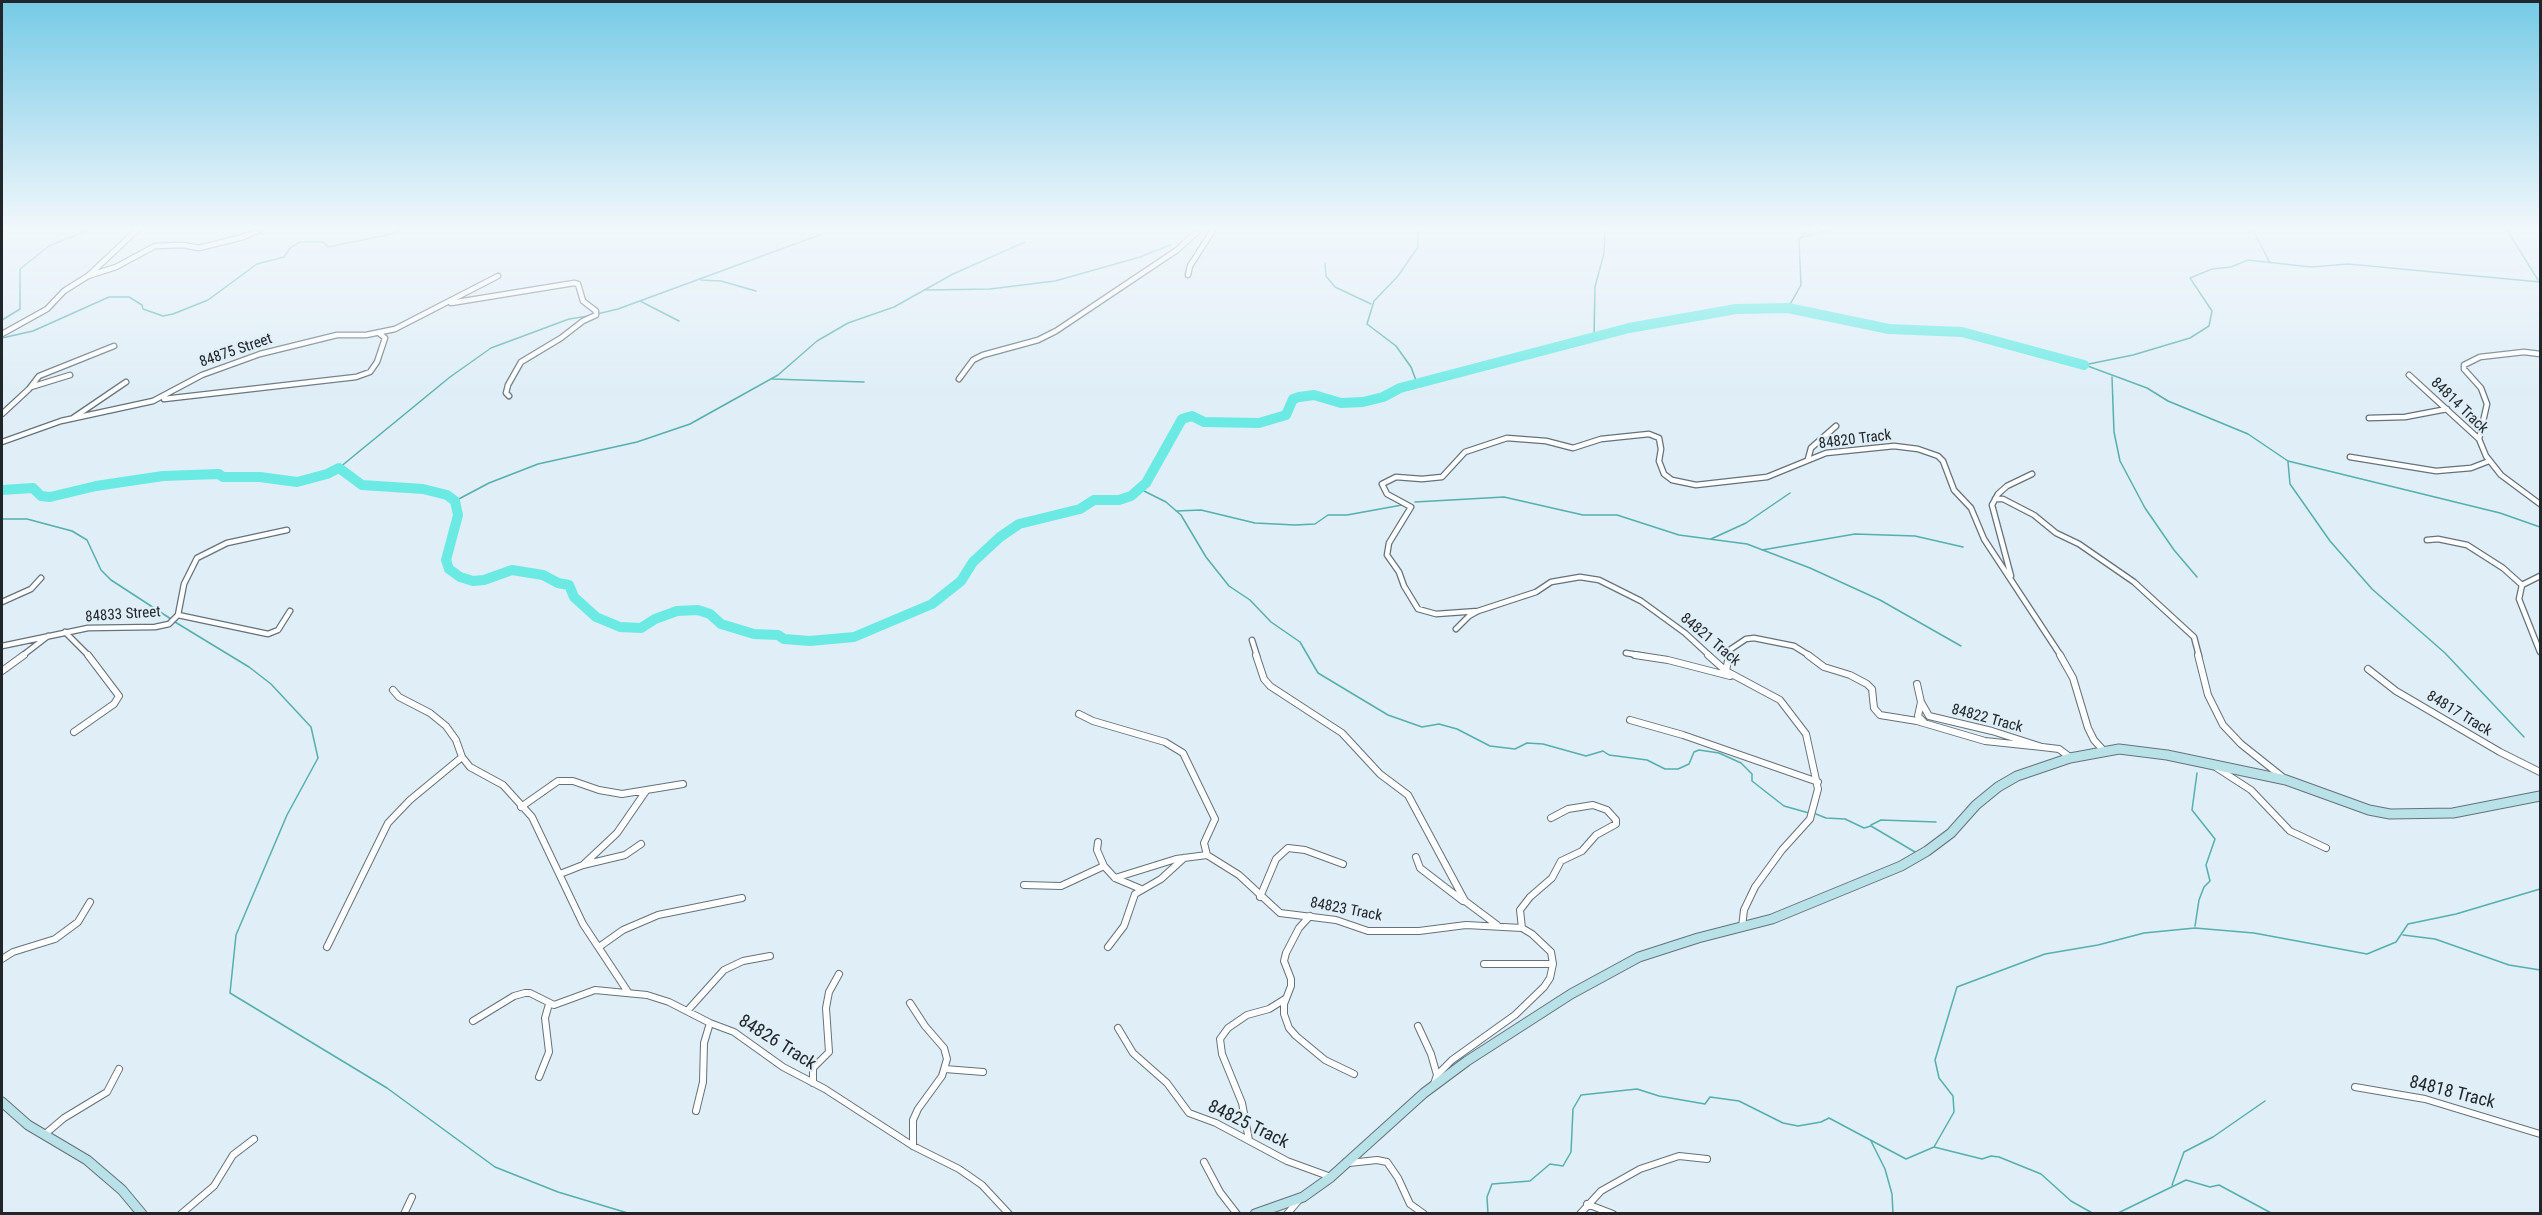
<!DOCTYPE html>
<html>
<head>
<meta charset="utf-8">
<style>
  body { margin:0 }
  #map { position:relative; width:2542px; height:1215px; overflow:hidden; background:#dfeef7; font-family:"Roboto Condensed",sans-serif }
  canvas { display:block }
  .frame { position:absolute; inset:0; border:3px solid #21262a; pointer-events:none }
</style>
</head>
<body>
<div id="map">
<canvas width="2542" height="1215"></canvas>
<div class="frame"></div>
</div>
<script>
const c = document.querySelector('canvas').getContext('2d');
c.lineJoin = 'round';
function toPath(rows) {
  const path = new Path2D();
  for (const r of rows) {
    path.moveTo(r[0], r[1]);
    for (let i = 2; i < r.length; i += 2) path.lineTo(r[i], r[i + 1]);
  }
  return path;
}
function trace(path, color, width, dash) {
  c.strokeStyle = color;
  c.lineWidth = width;
  c.lineCap = dash ? 'butt' : 'round';
  c.setLineDash(dash || []);
  c.stroke(path);
}
function drawText(font, color, halo, rows, align = 'center') {
  c.font = font + ' "Roboto Condensed",sans-serif';
  c.lineWidth = 4.5;
  c.setLineDash([]);
  c.textBaseline = 'middle';
  c.strokeStyle = halo;
  c.fillStyle = color;
  for (const [text, x, y, turn = 0] of rows) {
    c.save();
    c.translate(x, y);
    c.rotate((+turn || 0) * Math.PI / 180);
    c.textAlign = isNaN(turn) ? turn : align;
    if (halo) c.strokeText(text, 0, 0);
    c.fillText(text, 0, 0);
    c.restore();
  }
}
trace(toPath([
  [2253,230,2270,263],
  [2507,230,2538,280],
  [1800,238,1828,230],
  [1325,263,1326,276,1335,287,1371,304],
  [701,280,721,281,756,291],
  [925,290,990,289,1055,281,1140,257,1170,245],
  [640,301,679,321],
  [1788,308,1801,285,1799,239,1809,230],
  [597,314,618,309,822,234],
  [2,320,20,309,20,269,49,246,88,230],
  [2,338,33,331,109,297,129,297,142,305,143,309,163,316,173,314,208,300,257,264,284,257,290,248,300,242,323,242,328,247,391,234,400,230],
  [1594,338,1595,287,1604,253,1605,230],
  [2084,365,2133,355,2190,338,2209,326,2212,311,2190,278,2212,269,2231,267,2248,260,2311,267,2348,264,2540,282],
  [2085,365,2147,388,2168,401,2248,434,2288,461,2500,513,2540,527],
  [2112,377,2114,432,2120,461,2145,508,2174,550,2197,577],
  [772,379,864,382],
  [1417,383,1411,367,1396,346,1367,324,1374,301,1398,276,1418,247,1418,230],
  [2288,462,2290,484,2330,541,2372,589,2445,653,2524,737],
  [339,468,450,377,491,348,569,319,589,316],
  [1140,489,1166,502,1181,515,1206,557,1229,586,1250,600,1271,622,1300,642,1318,673,1388,715,1422,727,1439,724,1457,729,1490,746,1515,749,1527,743,1543,744,1586,756,1603,751,1609,755,1647,760,1665,769,1678,769,1689,764,1694,752,1699,750,1719,753,1741,763,1752,774,1752,781,1784,806,1809,813],
  [455,501,489,483,538,464,637,442,690,424,778,375,817,341,848,323,894,307,953,274,1025,242],
  [1415,502,1504,497,1583,515,1617,515,1679,535,1747,544,1810,568,1880,600,1961,646],
  [1176,511,1201,510,1255,523,1295,525,1315,524,1328,515,1347,515,1402,505],
  [2,519,27,519,72,531,87,540,101,570,111,580,171,619],
  [1711,539,1746,523,1790,493],
  [1762,550,1855,534,1915,536,1963,547],
  [175,622,249,667,271,684,311,727,318,758,287,815,236,935,230,993,387,1088,495,1167,558,1192,631,1214],
  [1816,814,1826,818,1845,819,1864,828,1871,826,1915,852],
  [1871,825,1881,820,1936,822],
  [2195,926,2199,900,2204,887,2210,881,2206,865,2215,839,2192,810,2197,773],
  [2403,935,2435,939,2509,965,2540,970],
  [1871,1141,1885,1169,1892,1194,1893,1214],
  [1934,1147,1954,1112,1953,1096,1939,1078,1935,1060,1957,987,2045,954,2098,945,2144,933,2195,928,2254,933,2367,954,2396,942,2408,924,2456,914,2540,889],
  [2172,1185,2184,1152,2213,1137,2265,1101],
  [1488,1214,1487,1197,1492,1184,1530,1181,1550,1164,1563,1166,1571,1152,1573,1109,1581,1095,1637,1089,1659,1096,1705,1104,1710,1097,1739,1101,1783,1123,1798,1126,1821,1122,1829,1118,1906,1159,1934,1147,1982,1159,1991,1156,1999,1157,2041,1174,2071,1201,2094,1214],
  [2116,1214,2186,1180,2210,1187,2219,1185,2273,1214]
]), '#55afac', 1.5);
trace(toPath([
  [2,490,33,488,41,496,50,497,96,486,163,476,219,474,223,477,260,477,297,482,327,474,339,468,362,485,423,489,447,495,455,501,458,515,446,560,449,569,460,577,473,581,484,580,512,570,543,575,558,583,569,585,574,597,596,617,620,627,641,628,655,619,677,611,698,610,710,614,721,624,754,634,778,635,784,639,810,641,854,637,932,604,961,581,973,562,1000,537,1019,524,1080,509,1094,500,1119,500,1131,496,1146,483,1182,419,1192,416,1204,422,1259,423,1286,415,1293,399,1299,397,1314,395,1341,403,1363,402,1383,397,1400,388,1629,328,1736,309,1788,308,1889,329,1962,332,2084,365]
]), '#6beae4', 10);
const streetFar1 = toPath([
  [1188,275,1190,266,1213,230],
  [88,276,116,267,155,246,183,245,199,248,243,237,260,230],
  [451,303,574,283,578,284,583,301,596,311,596,315,583,321,561,338,521,362,508,385,506,393,509,396],
  [2,334,47,309,64,291,88,276,137,230],
  [2409,375,2479,439,2486,456,2501,475,2540,504],
  [959,379,973,360,983,355,1038,340,1056,331,1177,250,1199,230],
  [31,387,70,375],
  [164,399,356,377,370,372,377,362,385,338,379,333],
  [2,414,29,389,39,376,114,346],
  [73,418,126,382],
  [2369,418,2405,417,2447,409],
  [2479,439,2487,404,2481,388,2464,369,2464,365,2480,357,2524,352,2540,354],
  [2,442,61,421,153,401,202,375,260,354,337,335,366,335,395,329,498,276],
  [2350,457,2436,471,2471,468,2489,461],
  [1808,459,1811,448,1836,426],
  [1995,499,2003,499,2034,515,2056,533,2079,544,2134,582,2194,637,2199,656],
  [2427,540,2438,539,2467,545,2503,568,2522,585],
  [2011,576,1992,505,1998,494,2007,486,2032,474],
  [2540,576,2522,585,2519,599,2540,652],
  [2,602,31,589,41,578],
  [1478,611,1436,614,1418,609,1404,586,1399,572,1387,555,1389,543,1411,507,1387,494,1382,484,1396,477,1422,479,1442,477,1465,452,1507,438,1546,441,1573,448,1601,439,1649,434,1659,438,1661,449,1659,461,1664,474,1672,480,1696,485,1767,477,1826,453,1894,446,1918,449,1938,456,1943,461,1954,490,1971,508,1984,539,2061,656],
  [178,615,268,634,278,630,290,611],
  [1456,629,1469,616,1478,611,1536,592,1551,582,1580,577,1599,580,1641,601,1685,633,1710,656],
  [65,632,89,656],
  [1252,640,1257,656],
  [2,646,88,628,155,627,169,624,178,615,184,584,197,558,227,543,287,530],
  [1626,653,1644,656],
  [22,656,48,636],
  [1728,656,1731,649,1746,639,1754,638,1794,646,1810,656]
]);
const street = toPath([
  [1256,655,1264,679,1270,686,1342,733,1380,774,1408,795,1465,901,1497,925],
  [1635,655,1668,660,1730,676],
  [1708,655,1726,671,1780,700,1806,734,1818,789,1810,819,1782,850,1755,887,1744,910,1742,927],
  [1808,655,1824,667,1850,675,1867,684,1872,689,1874,708,1880,715,1917,721,1985,741,2042,747],
  [2060,655,2073,678,2088,728,2094,740,2104,751],
  [2198,655,2208,695,2223,725,2241,744,2285,779],
  [2368,669,2396,691,2500,752,2540,772],
  [2,671,24,655],
  [1726,671,1729,655],
  [1917,684,1921,702,1929,716,1992,731,2042,747,2059,749,2071,758],
  [393,690,399,697,430,713,446,726,456,740,462,757,470,767,503,785,532,817,583,924,628,992],
  [1921,702,1918,716,1924,722],
  [1079,714,1093,721,1165,742,1183,753,1215,819,1204,843,1207,855],
  [1630,720,1683,735,1818,782],
  [74,732,114,704,119,696,88,655],
  [2217,768,2251,790,2290,831,2326,848],
  [521,807,558,781,573,781,599,790,622,794,683,784],
  [1098,842,1097,850,1104,866],
  [1416,857,1420,868,1463,901],
  [583,865,617,833,646,791],
  [560,874,583,865,625,855,641,844],
  [1115,878,1176,859,1207,855,1239,875,1280,913,1336,920,1368,931,1419,931,1466,925,1522,928,1532,934,1551,952,1553,964,1550,978,1544,987,1515,1015,1452,1060,1437,1075,1434,1084],
  [1024,885,1061,886,1104,866,1115,878,1141,889],
  [1260,897,1276,859,1288,848,1305,850,1343,864],
  [1310,916,1299,928,1286,953,1284,961,1291,979,1291,986,1284,1004,1284,1014,1289,1028,1296,1036,1325,1060,1354,1074],
  [1522,928,1520,910,1530,897,1552,878,1561,861,1582,851,1596,835,1616,824,1616,820,1607,810,1593,805,1568,809,1551,818],
  [327,947,388,823,410,800,462,757],
  [599,947,623,930,658,915,742,898],
  [1108,947,1124,926,1135,894,1161,879,1184,858],
  [2,959,13,952,55,939,78,922,90,902],
  [1484,964,1553,964],
  [910,1003,925,1026,944,1048,947,1059,942,1076,918,1109,913,1120,913,1146],
  [688,1010,724,970,743,961,770,956],
  [473,1021,514,996,525,993,530,993,554,1005,595,990,647,995,669,1002,710,1023,734,1032,783,1067,825,1089,913,1146,959,1169,982,1185,1009,1214],
  [1418,1026,1431,1054,1437,1075],
  [1118,1028,1133,1053,1167,1083,1189,1113,1216,1123,1287,1161,1331,1177],
  [945,1069,983,1072],
  [539,1077,549,1052,545,1018,549,1004],
  [813,1083,813,1068,829,1052,826,1008,829,992,839,974],
  [2355,1087,2425,1099,2540,1134],
  [696,1111,703,1082,704,1043,710,1023],
  [44,1135,64,1118,107,1092,119,1069],
  [1249,1140,1242,1103,1222,1054,1220,1039,1228,1028,1247,1015,1269,1009,1285,999],
  [1204,1162,1220,1192,1237,1214],
  [1349,1163,1377,1160,1387,1162,1398,1178,1410,1204,1424,1214],
  [1587,1204,1613,1214],
  [181,1214,214,1186,233,1155,254,1139],
  [404,1214,412,1197],
  [1287,1214,1299,1200],
  [1580,1214,1601,1191,1640,1169,1679,1156,1707,1159]
]);
const secondary = toPath([
  [2,1102,28,1125,87,1160,122,1190,142,1214],
  [1255,1214,1303,1197,1331,1177,1424,1093,1467,1061,1571,994,1639,957,1698,938,1772,919,1901,866,1927,851,1951,833,1976,805,1998,787,2017,776,2070,758,2119,749,2167,755,2286,780,2369,810,2390,814,2453,813,2540,796]
]);
trace(streetFar1, '#65727b', 7);
trace(street, '#65727b', 8);
trace(secondary, '#65727b', 11);
trace(streetFar1, '#fff', 4.5);
trace(street, '#fff', 6);
trace(secondary, '#b8e1e8', 9);
const sky = c.createLinearGradient(0, 0, 0, 400);
sky.addColorStop(0, '#76cae6');
sky.addColorStop(0.57, '#f1f7fb');
sky.addColorStop(1, '#f1f7fb00');
c.fillStyle = sky;
c.fillRect(0, 0, 2542, 400);
drawText('15px', '#21262a', '#dfeef7', [
  ["84875 Street",236,351,-19],
  ["84814 Track",2459,406,44],
  ["84820 Track",1855,440,-7],
  ["84833 Street",123,615,-4],
  ["84821 Track",1710,640,40],
  ["84817 Track",2459,714,31],
  ["84822 Track",1987,719,15],
  ["84823 Track",1346,910,11]
]);
drawText('18px', '#21262a', '#dfeef7', [
  ["84826 Track",777,1043,32],
  ["84818 Track",2452,1093,14],
  ["84825 Track",1248,1125,26]
]);
</script>
</body>
</html>
